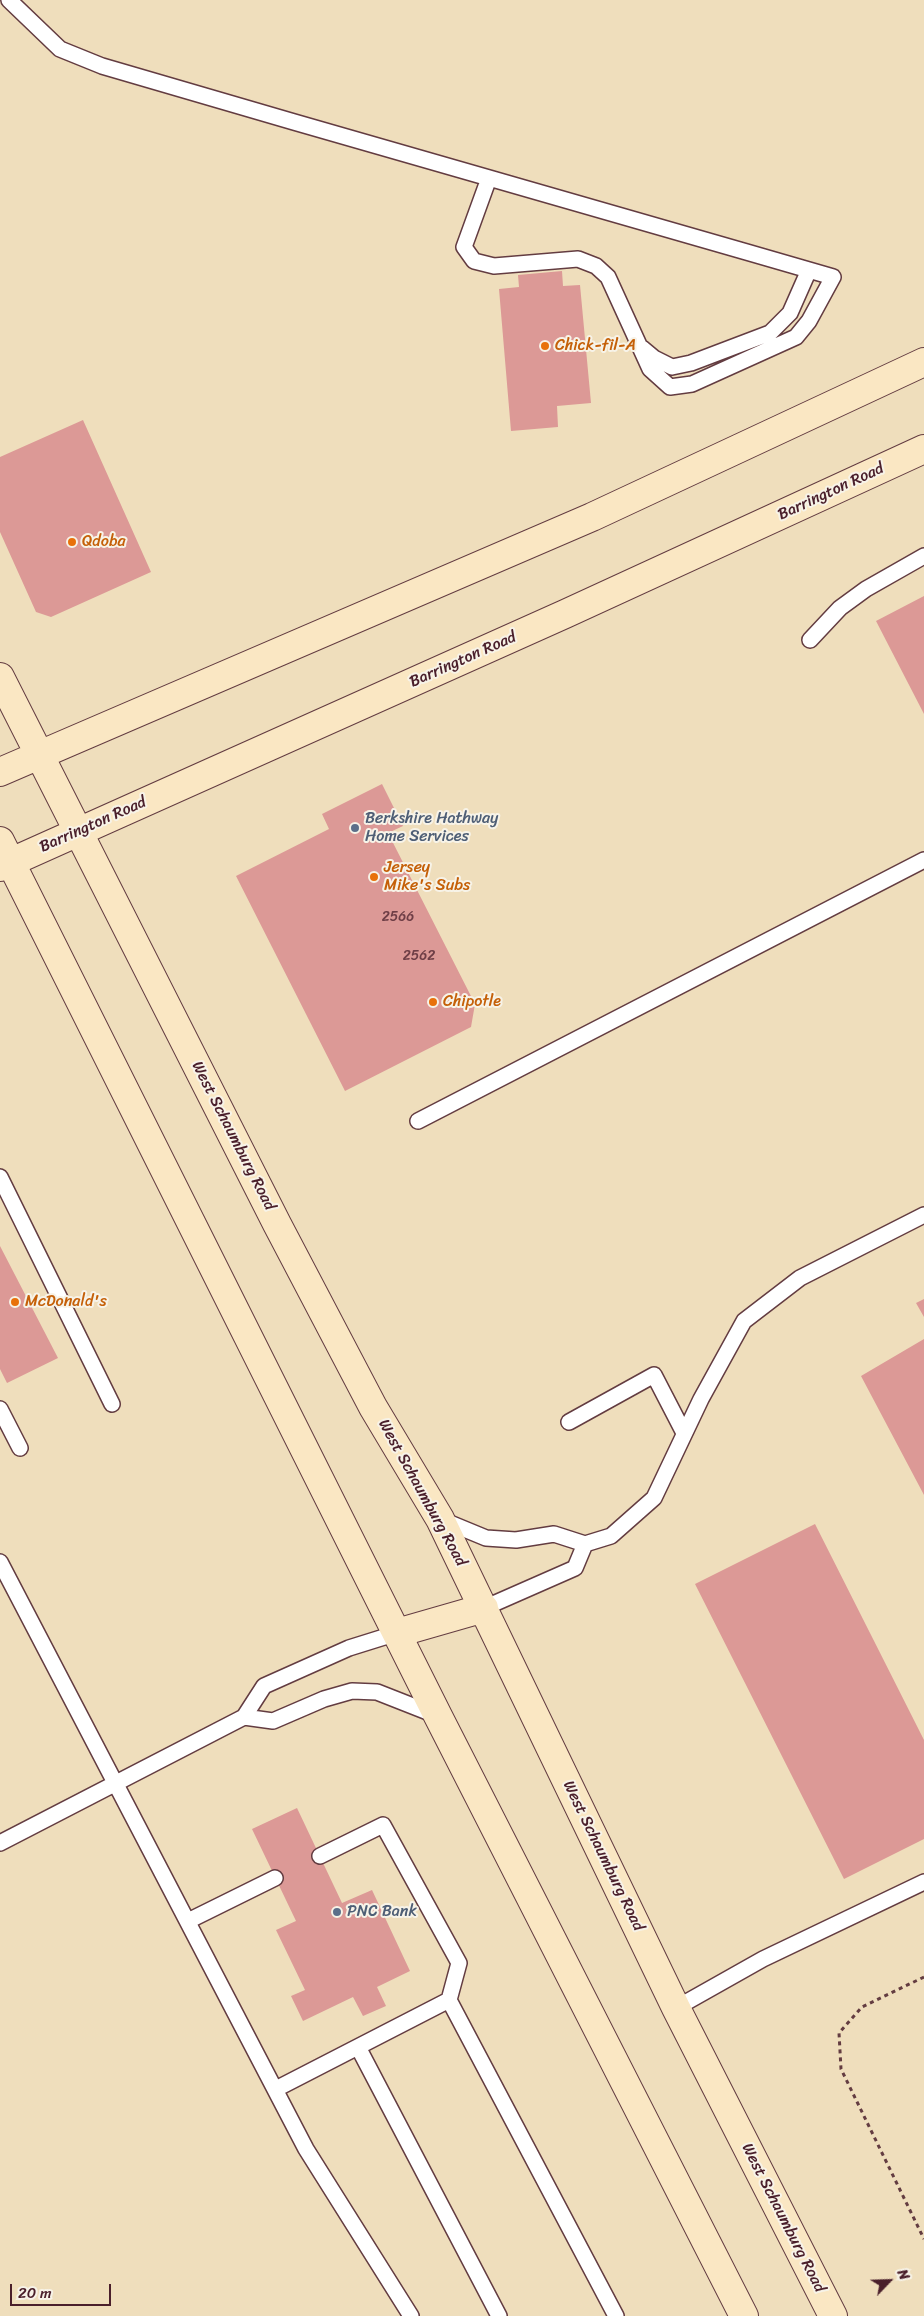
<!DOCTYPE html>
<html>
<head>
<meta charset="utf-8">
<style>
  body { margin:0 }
  #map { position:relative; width:924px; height:2316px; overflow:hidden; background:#efdebc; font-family:Sriracha,sans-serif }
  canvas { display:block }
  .north { position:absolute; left:864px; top:2256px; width:50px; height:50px; -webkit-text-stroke:4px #f7f3e8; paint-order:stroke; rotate:66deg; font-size:14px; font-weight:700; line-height:20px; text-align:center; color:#4a1f2b }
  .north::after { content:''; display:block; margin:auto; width:18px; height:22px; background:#4a1f2b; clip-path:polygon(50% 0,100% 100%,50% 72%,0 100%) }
  .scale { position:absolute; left:10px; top:2284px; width:101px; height:22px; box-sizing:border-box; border:2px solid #4a1f2b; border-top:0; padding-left:6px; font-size:15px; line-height:18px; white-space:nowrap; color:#4a1f2b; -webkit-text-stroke:4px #f7f3e8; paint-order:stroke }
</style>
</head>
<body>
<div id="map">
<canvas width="924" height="2316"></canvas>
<div class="north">N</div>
<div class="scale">20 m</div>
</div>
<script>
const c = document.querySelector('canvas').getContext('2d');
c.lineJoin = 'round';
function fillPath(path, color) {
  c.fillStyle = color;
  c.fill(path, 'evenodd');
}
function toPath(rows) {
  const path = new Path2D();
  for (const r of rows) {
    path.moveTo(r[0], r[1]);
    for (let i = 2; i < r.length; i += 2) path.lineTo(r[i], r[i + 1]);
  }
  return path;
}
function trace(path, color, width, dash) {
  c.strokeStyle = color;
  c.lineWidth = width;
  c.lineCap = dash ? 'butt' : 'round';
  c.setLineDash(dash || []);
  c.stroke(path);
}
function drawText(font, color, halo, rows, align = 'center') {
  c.font = font + ' Sriracha,sans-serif';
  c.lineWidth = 4;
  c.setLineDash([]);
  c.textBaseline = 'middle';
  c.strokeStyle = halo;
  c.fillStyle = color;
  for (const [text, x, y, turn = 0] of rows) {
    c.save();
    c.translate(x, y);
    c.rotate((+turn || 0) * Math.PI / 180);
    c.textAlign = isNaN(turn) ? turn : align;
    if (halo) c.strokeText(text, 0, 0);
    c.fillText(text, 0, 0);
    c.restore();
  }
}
fillPath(toPath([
  [562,271,563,286,580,285,591,403,557,406,558,427,511,431,499,289,519,287,518,275],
  [83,420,151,572,51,617,36,612,0,532,0,457],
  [924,596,924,714,876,621],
  [382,784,403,826,388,833,475,1004,471,1027,345,1091,236,876,329,829,322,814],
  [0,1246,58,1358,7,1383,0,1369],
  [924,1299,924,1317,916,1303],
  [924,1339,924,1495,861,1376],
  [815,1524,924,1740,924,1839,844,1879,695,1584],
  [297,1808,342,1903,372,1890,410,1971,377,1987,386,2006,363,2016,353,1997,303,2021,291,1996,305,1990,276,1930,296,1921,252,1829]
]), '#dc9996');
const service = toPath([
  [9,0,60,49,102,66,294,122,489,178,750,253,833,277,809,321,796,337,692,384,670,387,650,369,608,277,596,266,578,259,494,266,474,261,464,247,489,178],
  [642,348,654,358,672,367,691,363,770,333,790,313,809,270],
  [810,640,840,608,866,589,924,556],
  [418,1121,924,860],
  [0,1177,112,1404],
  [0,1409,20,1448],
  [569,1422,654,1375,684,1433],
  [440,1519,486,1538,516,1540,554,1534,585,1544,611,1536,654,1498,701,1399,744,1321,800,1278,924,1215],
  [0,1562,306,2149,411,2316],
  [484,1608,575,1568,585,1544],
  [244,1717,273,1721,324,1699,352,1691,377,1692,438,1716],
  [0,1843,244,1717,264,1686,349,1648,397,1633],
  [188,1921,275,1878],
  [449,2000,616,2316],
  [676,2008,763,1959,924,1882],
  [358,2047,499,2316],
  [276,2089,449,2000,459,1963,383,1825,320,1856]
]);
const secondary = toPath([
  [0,677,277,1224,373,1407,440,1519,676,2008,833,2316],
  [0,772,592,517,924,362],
  [0,841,438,1716,744,2316],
  [0,867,565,614,924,449],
  [397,1633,484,1608]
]);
trace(service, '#633c41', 18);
trace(secondary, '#633c41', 30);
trace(toPath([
  [924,1977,862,2007,839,2033,841,2069,924,2239]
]), '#633c41', 3, [4, 4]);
trace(service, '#fff', 15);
trace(secondary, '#fae7c3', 28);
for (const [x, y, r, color] of [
  [545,346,5,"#e8710a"],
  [72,542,5,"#e8710a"],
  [355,828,5,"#5c6f8a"],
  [374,877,5,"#e8710a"],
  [433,1002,5,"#e8710a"],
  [15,1302,5,"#e8710a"],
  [337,1912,5,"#5c6f8a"]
]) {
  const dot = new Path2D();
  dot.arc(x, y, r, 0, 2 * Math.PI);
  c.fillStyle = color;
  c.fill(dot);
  trace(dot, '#f7f3e8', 2);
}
drawText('14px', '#6e3e46', null, [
  ["2566",398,917],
  ["2562",419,956]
]);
drawText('16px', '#c56008', '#f7f3e8', [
  ["Chick-fil-A",555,346],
  ["Qdoba",82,542],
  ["Jersey",384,868],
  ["Mike's Subs",384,886],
  ["Chipotle",443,1002],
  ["McDonald's",25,1302]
], 'left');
drawText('16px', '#4a1f2b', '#f7f3e8', [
  ["Barrington Road",831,492,-25],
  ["Barrington Road",463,660,-24],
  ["Barrington Road",93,825,-24],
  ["West Schaumburg Road",233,1136,63],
  ["West Schaumburg Road",422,1493,61],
  ["West Schaumburg Road",603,1856,64],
  ["West Schaumburg Road",783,2218,63]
]);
drawText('16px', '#4e5e75', '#f7f3e8', [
  ["Berkshire Hathway",365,819],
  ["Home Services",365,837],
  ["PNC Bank",347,1912]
], 'left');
</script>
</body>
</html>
